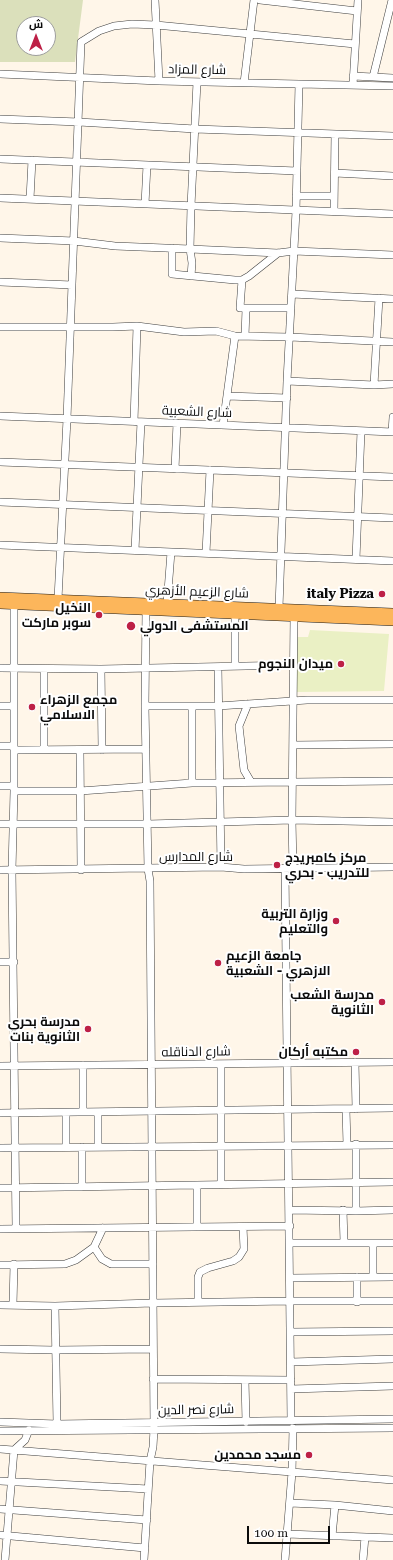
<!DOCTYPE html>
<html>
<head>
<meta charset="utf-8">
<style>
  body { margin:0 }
  #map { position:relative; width:393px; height:1560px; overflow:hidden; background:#fff6e9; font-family:"Roboto Serif",Cairo,serif }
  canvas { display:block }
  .north { position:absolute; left:16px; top:16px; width:40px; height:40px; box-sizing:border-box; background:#fff; border:1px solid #9d9d9d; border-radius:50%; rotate:0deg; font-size:11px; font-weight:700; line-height:16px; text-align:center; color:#0b0b0b }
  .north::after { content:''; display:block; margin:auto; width:14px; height:18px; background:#bd2046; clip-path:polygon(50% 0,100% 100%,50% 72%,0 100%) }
  .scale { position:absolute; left:247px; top:1526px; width:83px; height:18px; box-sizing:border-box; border:2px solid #0b0b0b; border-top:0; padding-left:5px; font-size:12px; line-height:14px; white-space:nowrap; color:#0b0b0b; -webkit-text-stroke:3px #fff; paint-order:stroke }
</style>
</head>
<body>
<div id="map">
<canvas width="393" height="1560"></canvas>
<div class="north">ش</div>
<div class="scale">100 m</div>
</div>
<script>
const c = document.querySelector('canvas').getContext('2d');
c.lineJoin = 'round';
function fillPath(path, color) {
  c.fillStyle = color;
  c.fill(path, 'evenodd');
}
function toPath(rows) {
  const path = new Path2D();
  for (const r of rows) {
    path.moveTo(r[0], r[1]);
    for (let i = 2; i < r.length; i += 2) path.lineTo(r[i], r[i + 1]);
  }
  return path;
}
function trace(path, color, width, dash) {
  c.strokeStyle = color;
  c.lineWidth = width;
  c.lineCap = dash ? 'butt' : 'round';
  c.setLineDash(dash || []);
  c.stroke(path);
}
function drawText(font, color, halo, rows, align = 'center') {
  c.font = font + ' "Roboto Serif",Cairo,serif';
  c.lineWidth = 4;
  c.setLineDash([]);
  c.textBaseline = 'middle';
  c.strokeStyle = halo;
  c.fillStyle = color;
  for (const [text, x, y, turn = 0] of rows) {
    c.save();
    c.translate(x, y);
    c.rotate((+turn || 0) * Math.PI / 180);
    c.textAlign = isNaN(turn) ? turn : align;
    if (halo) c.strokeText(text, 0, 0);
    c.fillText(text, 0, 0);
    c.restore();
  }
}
fillPath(toPath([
  [0,0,83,0,75,62,0,62],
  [24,24,48,24,48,48,24,48]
]), '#dbe0bb');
fillPath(toPath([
  [310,630,389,634,384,691,296,692,296,637,308,637]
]), '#eaf0c4');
const minor = toPath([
  [155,0,159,81],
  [260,0,357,11],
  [0,74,159,81,393,86],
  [353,76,393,78],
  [373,77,392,0],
  [244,83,254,0],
  [353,85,358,0],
  [0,119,79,122,195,129,393,136],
  [0,159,297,171],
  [335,173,393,176],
  [296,196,334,196],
  [0,198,393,214],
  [30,199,32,160],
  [145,204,147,165],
  [334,212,335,134],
  [0,238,74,241,115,246,190,249,278,253,294,251,393,255],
  [172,248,172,274,235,280,242,280,249,276,278,253],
  [191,276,192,263,190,249,191,206,197,82],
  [242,280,240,308,291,308],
  [0,282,72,285],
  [292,294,393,299],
  [0,327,113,327,137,326,184,332,216,331,235,336,290,337,393,342],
  [245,336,246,309],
  [287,381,374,385,393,384],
  [374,385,379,298],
  [227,396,287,398],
  [0,416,393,432],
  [134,422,137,326],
  [223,425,235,336],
  [392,432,393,417],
  [0,462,393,477],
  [175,469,177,423],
  [0,502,393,518],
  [0,545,393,561],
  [135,550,141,422],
  [206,553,210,470],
  [356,559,361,431],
  [58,599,67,419,81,42,99,31,114,26,132,24,156,25,355,44],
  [167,604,171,552],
  [14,605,14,791,12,870,16,1228],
  [279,608,287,381,296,211,299,84],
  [235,614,235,666],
  [218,667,221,867],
  [0,668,101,669,294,665],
  [101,669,102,750],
  [248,704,239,726,244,770,251,782],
  [0,706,13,706],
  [145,706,218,706,307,700,393,700],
  [293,745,393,744],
  [0,746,14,746],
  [15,750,146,749],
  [44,750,44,669],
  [80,750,81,870],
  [192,783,192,706],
  [0,786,14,786],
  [14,791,80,791,192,783,393,781],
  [0,824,148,824,292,820,393,822],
  [285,868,291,1421],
  [293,868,292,820,294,616],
  [0,870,221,867,244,869,393,867],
  [0,962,14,962],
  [355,1062,356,1109],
  [83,1065,83,1112],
  [0,1066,393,1062],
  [346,1109,347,1145],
  [0,1113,393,1108],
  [356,1144,356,1211],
  [66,1147,66,1113],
  [98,1147,98,1112],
  [0,1148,393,1145],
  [197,1185,197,1227],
  [221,1185,221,1064],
  [82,1187,82,1147],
  [0,1188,393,1182],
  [290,1210,356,1211,393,1210],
  [343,1210,344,1242],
  [0,1229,290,1226],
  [290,1243,393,1243],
  [94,1247,103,1228],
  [0,1265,65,1264,76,1260,94,1247,102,1259,111,1264,153,1264],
  [373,1276,373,1243],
  [290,1278,393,1277],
  [198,1302,198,1277,200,1272,208,1268,233,1261,239,1257,244,1249,243,1227],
  [357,1302,357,1277],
  [0,1305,55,1306,153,1303,290,1301,393,1301],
  [13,1305,14,1264],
  [55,1306,57,1424],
  [291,1332,393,1331],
  [0,1349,55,1350,153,1349],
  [291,1362,393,1359],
  [153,1379,291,1380],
  [245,1380,246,1422],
  [291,1389,393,1386],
  [0,1422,57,1424,393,1419],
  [0,1431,393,1428],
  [0,1449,393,1480],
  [0,1481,148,1489],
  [290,1503,335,1505,393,1511],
  [0,1509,147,1520],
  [287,1534,393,1538],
  [0,1535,145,1548],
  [332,1536,335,1505],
  [5,1560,14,1450,25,1440,29,1430],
  [144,1560,150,1461,153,1447,154,1429,150,881,148,869,145,706,146,610],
  [285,1560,292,1472,293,1428],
  [363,1560,365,1537]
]);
const major = toPath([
  [0,597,393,613],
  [0,604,393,621]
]);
trace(minor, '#3e3e3e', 8);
trace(major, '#1c1c1c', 10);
trace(minor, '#fff', 7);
trace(major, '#fcb65b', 9);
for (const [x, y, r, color] of [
  [382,594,4,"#bd2046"],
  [99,615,4,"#bd2046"],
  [131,626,5,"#bd2046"],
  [341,664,4,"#bd2046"],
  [32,707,4,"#bd2046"],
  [277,865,4,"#bd2046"],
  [336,921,4,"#bd2046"],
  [218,963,4,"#bd2046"],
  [382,1002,4,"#bd2046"],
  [88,1029,4,"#bd2046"],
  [356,1052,4,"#bd2046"],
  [309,1455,4,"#bd2046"]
]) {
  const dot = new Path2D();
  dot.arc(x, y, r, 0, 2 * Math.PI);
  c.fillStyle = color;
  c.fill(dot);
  trace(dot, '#fff', 1.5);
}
drawText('13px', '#0b0b0b', '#fff', [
  ["شارع المزاد",197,70,1],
  ["شارع الشعبية",197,412,2],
  ["شارع الزعيم الأزهري",197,592,2],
  ["شارع المدارس",196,857],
  ["شارع الدناقله",196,1052,-1],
  ["شارع نصر الدين",196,1410,-1]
]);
drawText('bold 13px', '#0b0b0b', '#fff', [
  ["italy Pizza",374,594],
  ["النخيل",91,608],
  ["سوبر ماركت",91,623],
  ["المستشفى الدولي",140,626,"left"],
  ["ميدان النجوم",333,664],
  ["مجمع الزهراء",40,700,"left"],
  ["الاسلامي",40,715,"left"],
  ["مركز كامبريدج",285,858,"left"],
  ["للتدريب - بحري",285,873,"left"],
  ["وزارة التربية",328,914],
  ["والتعليم",328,929],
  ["جامعة الزعيم",226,956,"left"],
  ["الازهري - الشعبية",226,971,"left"],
  ["مدرسة الشعب",374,995],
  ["الثانوية",374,1010],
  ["مدرسة بحري",80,1022],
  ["الثانوية بنات",80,1037],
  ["مكتبه أركان",348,1052],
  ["مسجد محمدين",301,1455]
], 'right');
</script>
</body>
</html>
